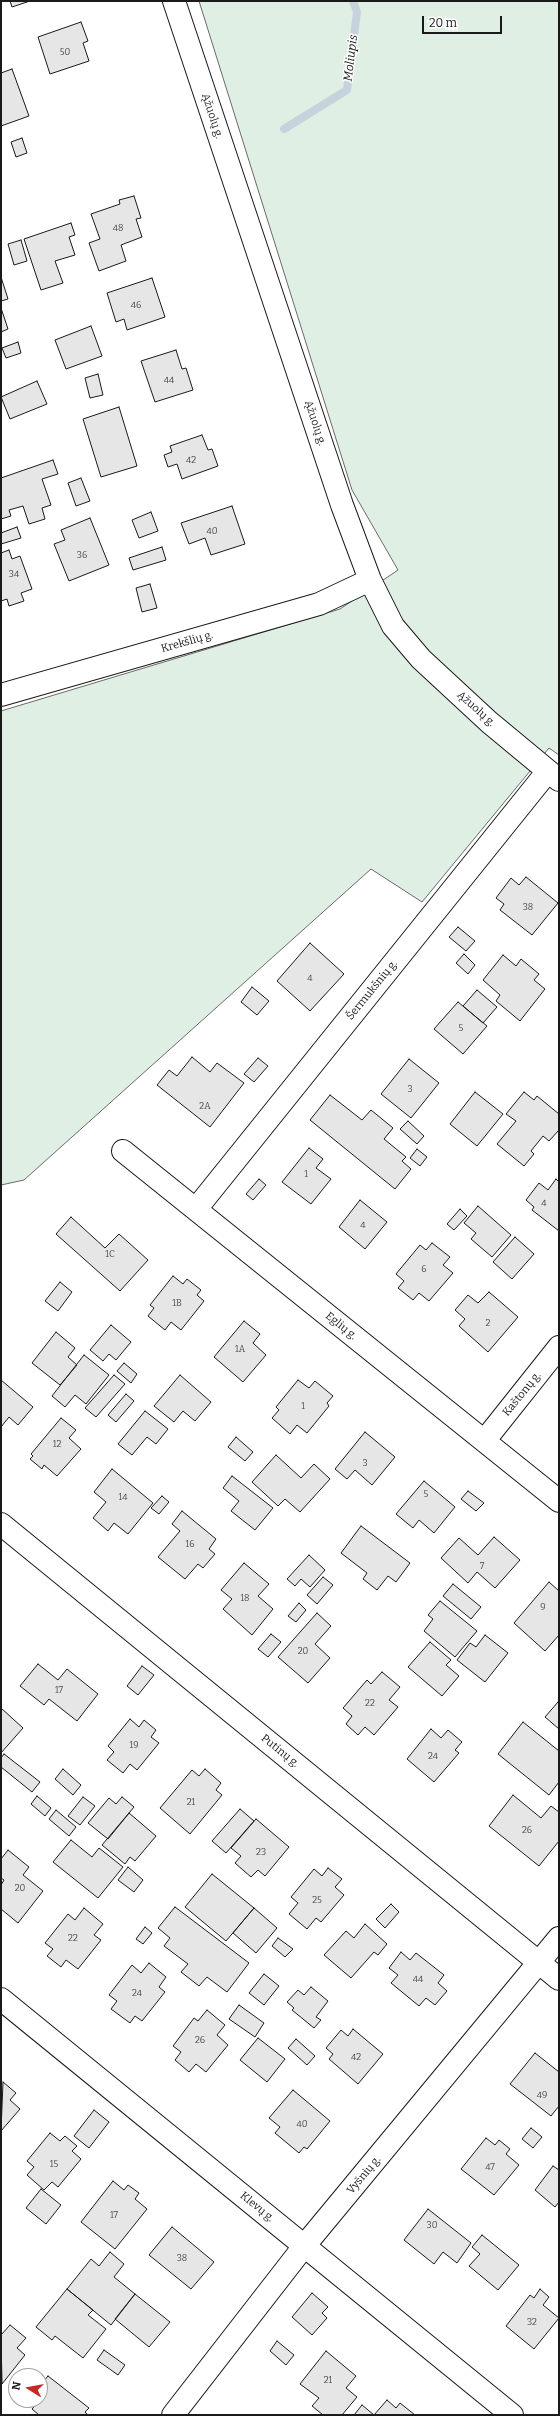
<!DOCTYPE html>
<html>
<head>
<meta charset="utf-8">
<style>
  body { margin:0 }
  #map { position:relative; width:560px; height:2416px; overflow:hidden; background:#fff; font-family:Bitter,serif }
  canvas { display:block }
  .frame { position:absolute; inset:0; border:2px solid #1a1a1a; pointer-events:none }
  .north { position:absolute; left:8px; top:2368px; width:40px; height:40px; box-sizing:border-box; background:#fff; border:1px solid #a3a3a3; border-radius:50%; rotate:281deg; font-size:11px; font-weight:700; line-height:16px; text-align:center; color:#1a1a1a }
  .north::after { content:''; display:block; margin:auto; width:14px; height:18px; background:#c62828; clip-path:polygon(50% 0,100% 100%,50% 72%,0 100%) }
  .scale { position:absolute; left:422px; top:16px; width:80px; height:18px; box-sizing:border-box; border:2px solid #1a1a1a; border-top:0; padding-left:5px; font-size:12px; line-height:14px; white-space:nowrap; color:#1a1a1a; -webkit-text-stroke:3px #fff; paint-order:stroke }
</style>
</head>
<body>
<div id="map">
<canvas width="560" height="2416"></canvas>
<div class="frame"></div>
<div class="north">N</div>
<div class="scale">20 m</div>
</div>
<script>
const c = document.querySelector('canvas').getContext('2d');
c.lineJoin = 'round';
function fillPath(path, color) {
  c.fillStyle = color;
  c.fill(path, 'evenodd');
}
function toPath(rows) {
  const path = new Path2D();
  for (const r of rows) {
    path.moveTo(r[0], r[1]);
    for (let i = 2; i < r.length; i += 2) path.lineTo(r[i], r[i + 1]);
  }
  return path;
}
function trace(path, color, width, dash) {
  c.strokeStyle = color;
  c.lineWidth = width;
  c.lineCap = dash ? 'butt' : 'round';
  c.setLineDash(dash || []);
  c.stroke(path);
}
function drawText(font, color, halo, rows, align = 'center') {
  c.font = font + ' Bitter,serif';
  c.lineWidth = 3;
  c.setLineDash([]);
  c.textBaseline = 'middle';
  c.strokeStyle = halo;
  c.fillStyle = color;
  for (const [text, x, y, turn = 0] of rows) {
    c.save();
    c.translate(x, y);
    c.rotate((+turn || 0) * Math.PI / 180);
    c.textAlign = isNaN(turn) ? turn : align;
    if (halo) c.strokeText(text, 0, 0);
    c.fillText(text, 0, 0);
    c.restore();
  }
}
const green = toPath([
  [199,1,559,1,559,755,549,748,422,902,371,869,24,1180,1,1185,1,711,340,609,398,570,352,490,199,1]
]);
fillPath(green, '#e0efe3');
trace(green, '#6a6a6a', 1);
trace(toPath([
  [284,129,347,90,357,12,353,1]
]), '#c6d2dc', 8);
const building = toPath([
  [10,1,30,1,12,7,10,1],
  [81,22,88,41,83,43,89,61,50,74,38,37,81,22],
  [12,69,29,116,1,126,1,73,12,69],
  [22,138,27,153,16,157,11,142,22,138],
  [134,196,141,218,136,219,142,237,121,245,126,261,99,271,89,243,100,239,91,214,120,204,119,200,134,196],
  [71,223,75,235,69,237,75,255,55,261,63,283,41,290,24,239,71,223],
  [21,240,27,261,14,265,8,244,21,240],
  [1,277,8,299,1,301,1,277],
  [152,278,165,317,127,330,124,319,116,322,107,293,152,278],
  [1,308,8,329,1,332,1,308],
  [91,326,102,356,66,369,55,340,91,326],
  [18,342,21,353,6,358,2,348,18,342],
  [176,350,182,369,186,368,193,390,155,402,141,361,176,350],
  [98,374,103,395,90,398,85,378,98,374],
  [37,381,47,404,10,419,1,397,37,381],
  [119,407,137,466,101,477,83,419,119,407],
  [202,435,208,450,212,449,218,466,182,479,177,464,168,467,164,455,172,452,170,446,202,435],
  [53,460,58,474,42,479,51,505,42,508,45,519,29,524,23,506,9,510,11,516,1,519,1,478,53,460],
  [81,478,90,501,76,506,68,483,81,478],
  [232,506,245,544,211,555,205,538,189,544,181,523,232,506],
  [151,512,158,531,139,538,132,520,151,512],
  [90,518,109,565,69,581,54,544,65,540,61,530,90,518],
  [17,527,21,538,1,544,1,533,17,527],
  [162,547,166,560,133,570,129,558,162,547],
  [9,550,12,559,20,556,32,589,21,593,24,601,9,606,7,599,1,601,1,553,9,550],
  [150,584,157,608,142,612,136,588,150,584],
  [526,877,558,903,532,935,500,910,504,904,496,898,511,878,519,885,526,877],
  [458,927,475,941,466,951,449,937,458,927],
  [310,943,344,974,310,1011,277,981,310,943],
  [464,954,475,965,468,974,456,963,464,954],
  [503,955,516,966,521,959,539,974,534,980,545,989,520,1021,496,1001,500,995,483,980,503,955],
  [252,987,269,1001,257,1015,241,1002,252,987],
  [477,990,497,1007,483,1023,463,1006,477,990],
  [458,1002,487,1026,463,1054,434,1029,458,1002],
  [192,1057,210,1072,217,1063,244,1083,210,1127,157,1085,169,1070,177,1076,192,1057],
  [258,1058,268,1066,254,1082,244,1074,258,1058],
  [409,1059,439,1083,411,1118,381,1094,409,1059],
  [475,1092,503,1114,477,1146,450,1124,475,1092],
  [524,1092,534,1100,537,1096,559,1114,559,1130,549,1141,543,1136,531,1151,534,1154,524,1166,497,1144,516,1121,506,1114,524,1092],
  [330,1095,362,1120,371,1110,393,1128,384,1139,406,1157,402,1161,411,1169,395,1189,310,1120,330,1095],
  [408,1121,424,1136,417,1144,400,1129,408,1121],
  [309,1148,323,1159,316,1168,331,1179,311,1204,282,1182,309,1148],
  [417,1149,427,1157,420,1166,410,1158,417,1149],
  [259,1179,266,1185,253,1200,246,1194,259,1179],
  [556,1179,559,1182,559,1231,532,1210,534,1207,526,1200,539,1183,548,1190,556,1179],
  [360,1200,387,1222,365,1249,339,1227,360,1200],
  [478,1206,511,1235,492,1257,471,1239,476,1233,464,1223,478,1206],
  [460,1209,467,1216,454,1230,447,1224,460,1209],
  [71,1217,105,1248,119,1234,148,1260,120,1291,56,1234,71,1217],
  [515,1237,534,1254,512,1279,493,1262,515,1237],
  [432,1243,450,1257,443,1265,453,1273,429,1301,419,1293,413,1300,398,1288,404,1281,396,1274,420,1245,426,1250,432,1243],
  [173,1276,183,1284,187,1279,201,1290,197,1295,204,1301,181,1330,171,1322,165,1330,148,1316,154,1308,150,1305,173,1276],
  [60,1282,72,1292,58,1311,45,1301,60,1282],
  [489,1292,518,1317,488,1352,459,1326,465,1319,455,1310,468,1295,478,1303,489,1292],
  [244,1321,260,1334,253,1343,266,1355,243,1382,214,1357,244,1321],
  [111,1325,131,1342,116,1360,109,1354,103,1361,90,1350,111,1325],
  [56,1332,75,1348,68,1357,77,1365,60,1385,32,1363,56,1332],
  [84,1355,109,1375,86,1404,75,1395,65,1407,52,1396,84,1355],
  [124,1363,137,1374,131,1383,117,1371,124,1363],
  [114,1375,125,1384,96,1417,85,1408,114,1375],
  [180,1375,211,1402,195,1421,183,1411,174,1422,154,1406,180,1375],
  [1,1380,33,1407,18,1425,9,1417,1,1427,1,1380],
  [298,1380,309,1388,315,1381,333,1396,327,1403,329,1406,307,1433,297,1425,290,1434,272,1418,279,1410,276,1407,298,1380],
  [126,1394,134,1401,116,1422,108,1415,126,1394],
  [145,1411,168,1429,156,1444,147,1437,132,1455,118,1444,145,1411],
  [61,1418,76,1430,69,1438,81,1449,57,1476,44,1465,42,1469,30,1459,33,1456,31,1454,61,1418],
  [365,1432,395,1457,372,1485,355,1470,347,1479,335,1469,365,1432],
  [236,1437,253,1452,245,1461,228,1447,236,1437],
  [276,1455,301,1478,314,1464,330,1479,300,1512,285,1499,278,1506,252,1482,276,1455],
  [112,1469,153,1503,128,1534,114,1523,108,1531,93,1518,106,1502,94,1492,112,1469],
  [232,1476,273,1508,255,1530,231,1511,239,1501,223,1488,232,1476],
  [424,1481,455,1507,434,1533,419,1520,413,1528,396,1514,424,1481],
  [468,1491,484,1503,476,1511,461,1499,468,1491],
  [162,1496,169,1502,159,1514,151,1508,162,1496],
  [182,1511,216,1539,209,1549,215,1554,203,1568,198,1564,185,1579,158,1557,180,1531,172,1524,182,1511],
  [361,1526,410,1563,396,1582,388,1576,377,1590,363,1579,367,1573,341,1553,361,1526],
  [494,1537,520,1560,495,1588,477,1572,468,1583,441,1558,459,1538,478,1555,494,1537],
  [309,1555,325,1570,310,1587,301,1579,295,1586,287,1579,309,1555],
  [244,1563,269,1584,258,1596,273,1609,252,1635,223,1609,232,1599,221,1590,244,1563],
  [323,1577,333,1585,317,1604,307,1595,323,1577],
  [549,1582,559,1591,559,1635,545,1651,514,1623,549,1582],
  [453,1584,481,1607,471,1619,443,1596,453,1584],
  [440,1601,477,1631,455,1657,424,1631,433,1619,428,1615,440,1601],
  [299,1603,306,1610,296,1622,288,1616,299,1603],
  [317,1613,331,1626,315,1644,330,1658,308,1683,278,1657,317,1613],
  [271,1634,281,1642,268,1657,258,1649,271,1634],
  [485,1635,508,1653,485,1682,457,1660,470,1643,476,1647,485,1635],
  [430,1642,451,1660,446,1665,459,1676,442,1696,408,1667,430,1642],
  [38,1664,58,1680,67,1669,98,1694,77,1721,49,1699,44,1705,20,1686,38,1664],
  [142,1666,154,1675,138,1695,127,1686,142,1666],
  [382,1672,400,1687,389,1700,398,1707,374,1735,365,1727,358,1735,346,1724,352,1716,343,1708,367,1680,371,1684,382,1672],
  [558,1702,559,1702,559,1729,545,1717,558,1702],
  [1,1708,23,1728,1,1753,1,1708],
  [130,1719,139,1727,144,1720,156,1730,151,1737,159,1743,137,1770,130,1764,123,1773,107,1760,114,1752,108,1746,130,1719],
  [523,1722,559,1751,559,1782,549,1795,498,1754,523,1722],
  [431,1729,441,1738,448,1730,462,1742,455,1750,459,1753,434,1782,407,1759,431,1729],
  [4,1754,40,1782,32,1792,1,1767,1,1758,4,1754],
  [63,1769,81,1785,73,1795,55,1779,63,1769],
  [205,1769,221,1783,216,1790,222,1795,190,1834,160,1808,192,1770,199,1776,205,1769],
  [513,1795,541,1818,551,1806,559,1812,559,1841,539,1866,489,1826,513,1795],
  [37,1796,51,1808,45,1816,31,1804,37,1796],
  [83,1797,95,1806,80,1825,68,1816,83,1797],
  [122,1797,134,1807,108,1839,88,1823,109,1798,116,1804,122,1797],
  [240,1809,254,1821,226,1853,212,1841,240,1809],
  [56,1810,76,1827,69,1836,49,1819,56,1810],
  [129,1813,156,1836,135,1861,130,1857,125,1864,102,1845,129,1813],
  [256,1819,289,1847,265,1876,258,1870,251,1877,235,1863,241,1856,231,1848,256,1819],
  [71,1840,92,1857,99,1848,123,1867,98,1898,53,1862,71,1840],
  [8,1850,29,1867,23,1875,43,1891,18,1923,1,1909,1,1885,4,1880,1,1878,1,1859,8,1850],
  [128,1867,143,1880,134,1892,118,1880,128,1867],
  [328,1868,342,1879,335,1887,344,1895,321,1922,316,1918,307,1929,289,1914,298,1903,291,1897,314,1869,322,1876,328,1868],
  [212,1874,254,1908,226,1941,185,1907,212,1874],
  [391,1904,399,1912,385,1928,376,1919,391,1904],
  [175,1907,249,1963,227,1992,207,1977,199,1986,181,1972,188,1964,164,1946,170,1938,158,1928,175,1907],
  [84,1908,103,1924,94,1935,101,1940,78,1969,66,1960,61,1967,47,1956,53,1949,45,1943,68,1914,75,1920,84,1908],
  [254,1908,277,1928,256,1953,233,1933,254,1908],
  [365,1924,387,1944,378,1955,374,1952,351,1978,324,1955,346,1931,354,1938,365,1924],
  [145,1927,152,1933,143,1944,136,1939,145,1927],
  [278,1938,293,1949,285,1957,272,1946,278,1938],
  [401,1952,410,1960,416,1953,444,1975,438,1983,447,1991,435,2005,426,1998,419,2006,391,1983,398,1975,389,1968,401,1952],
  [149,1963,166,1977,159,1987,165,1992,142,2021,135,2016,130,2023,111,2009,117,2001,109,1995,132,1965,141,1973,149,1963],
  [264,1974,279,1986,264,2005,249,1993,264,1974],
  [311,1987,328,2001,316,2017,321,2020,314,2028,292,2010,294,2008,287,2002,298,1990,304,1995,311,1987],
  [239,2005,264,2023,255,2037,229,2019,239,2005],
  [207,2010,225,2025,217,2035,228,2045,206,2072,196,2064,189,2072,175,2060,181,2052,173,2046,194,2018,198,2021,207,2010],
  [353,2029,383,2054,358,2084,329,2059,333,2054,326,2048,341,2030,348,2036,353,2029],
  [258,2038,285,2059,267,2082,240,2060,258,2038],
  [296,2039,315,2056,307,2065,288,2048,296,2039],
  [535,2053,559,2072,559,2106,551,2116,510,2084,535,2053],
  [3,2082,16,2093,10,2100,20,2109,1,2131,3,2082],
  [293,2090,330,2121,307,2149,304,2147,299,2153,275,2133,280,2127,269,2118,293,2090],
  [94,2110,109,2122,89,2148,74,2136,94,2110],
  [531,2128,542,2137,533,2148,522,2139,531,2128],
  [50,2133,60,2141,65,2136,77,2146,72,2151,81,2159,58,2187,52,2182,44,2190,27,2175,34,2167,27,2161,50,2133],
  [486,2138,495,2145,499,2140,510,2149,506,2154,519,2165,494,2195,461,2169,486,2138],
  [553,2166,559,2170,559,2202,555,2207,535,2190,553,2166],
  [113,2181,124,2190,128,2185,139,2193,135,2199,147,2209,115,2249,81,2222,113,2181],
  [41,2189,61,2205,46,2224,26,2208,41,2189],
  [428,2209,471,2243,457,2263,443,2252,434,2264,404,2240,428,2209],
  [172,2227,214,2262,191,2289,149,2255,172,2227],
  [482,2235,519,2265,498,2290,469,2266,480,2254,472,2247,482,2235],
  [110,2252,124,2264,114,2277,135,2294,111,2325,67,2289,91,2259,99,2266,110,2252],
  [67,2289,93,2310,88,2315,106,2329,83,2358,55,2336,52,2340,36,2327,67,2289],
  [540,2289,549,2297,543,2305,559,2318,534,2349,506,2326,530,2295,534,2298,540,2289],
  [312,2293,328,2307,322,2313,327,2318,312,2335,292,2317,312,2293],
  [135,2294,170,2322,149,2347,115,2319,135,2294],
  [10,2325,26,2338,17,2348,25,2355,2,2384,1,2335,10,2325],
  [277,2341,294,2355,286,2365,270,2351,277,2341],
  [104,2350,125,2365,118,2375,97,2360,104,2350],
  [326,2351,356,2376,346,2388,357,2397,342,2415,323,2415,312,2406,319,2398,300,2384,326,2351],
  [48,2376,89,2408,85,2412,88,2415,39,2415,32,2409,37,2403,33,2400,40,2400,40,2386,48,2376],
  [387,2400,396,2408,400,2403,415,2415,374,2415,387,2400],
  [362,2405,374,2415,354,2415,362,2405]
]);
fillPath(building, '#e6e6e6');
trace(building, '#1a1a1a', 1);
const minor = toPath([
  [174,1,342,505,370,580,393,626,421,659,489,722,559,780],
  [1,695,319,604,370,580],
  [123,1151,559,1501],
  [196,1209,548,771],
  [485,1440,559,1347],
  [1,1524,559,1979],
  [1,1999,512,2415],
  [173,2415,305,2245,559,1938]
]);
trace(minor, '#1a1a1a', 24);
trace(minor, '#fff', 22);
drawText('9px', '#4d4d4d', null, [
  ["50",65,52],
  ["48",118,228],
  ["46",136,305],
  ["44",169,380],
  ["42",191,460],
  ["40",212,531],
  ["36",82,555],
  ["34",14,574],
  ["38",528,907],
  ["4",310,978],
  ["5",461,1028],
  ["3",410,1089],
  ["2A",205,1106],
  ["1",306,1174],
  ["4",544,1203],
  ["4",363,1225],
  ["1C",110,1254],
  ["6",424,1269],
  ["1B",177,1303],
  ["2",488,1323],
  ["1A",240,1349],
  ["1",303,1406],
  ["12",57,1444],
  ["3",365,1463],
  ["5",426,1494],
  ["14",123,1497],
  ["16",190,1544],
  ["7",482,1566],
  ["18",245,1598],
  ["9",543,1607],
  ["20",303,1651],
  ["17",59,1690],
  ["22",370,1703],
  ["19",134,1745],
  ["24",433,1756],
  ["21",191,1802],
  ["26",527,1830],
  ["23",261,1852],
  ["20",20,1888],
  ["25",317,1900],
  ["22",73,1938],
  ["44",418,1979],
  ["24",137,1993],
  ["26",200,2040],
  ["42",356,2057],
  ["49",542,2095],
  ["40",302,2124],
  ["15",54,2164],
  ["47",490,2167],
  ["17",114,2215],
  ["30",432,2225],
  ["38",182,2258],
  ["32",532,2322],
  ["21",328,2380]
]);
drawText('11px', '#1a1a1a', '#fff', [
  ["Ąžuolų g.",212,116,72],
  ["Ąžuolų g.",315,423,72],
  ["Krekšlių g.",187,642,-16],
  ["Ąžuolų g.",476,709,42],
  ["Šermukšnių g.",372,990,-51],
  ["Eglių g.",341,1326,39],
  ["Kaštonų g.",522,1394,-51],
  ["Putinų g.",280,1751,39],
  ["Vyšnių g.",364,2175,-50],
  ["Klevų g.",257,2207,39]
]);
drawText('italic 12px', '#1a1a1a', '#fff', [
  ["Moliupis",351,58,-83]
]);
</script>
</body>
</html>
